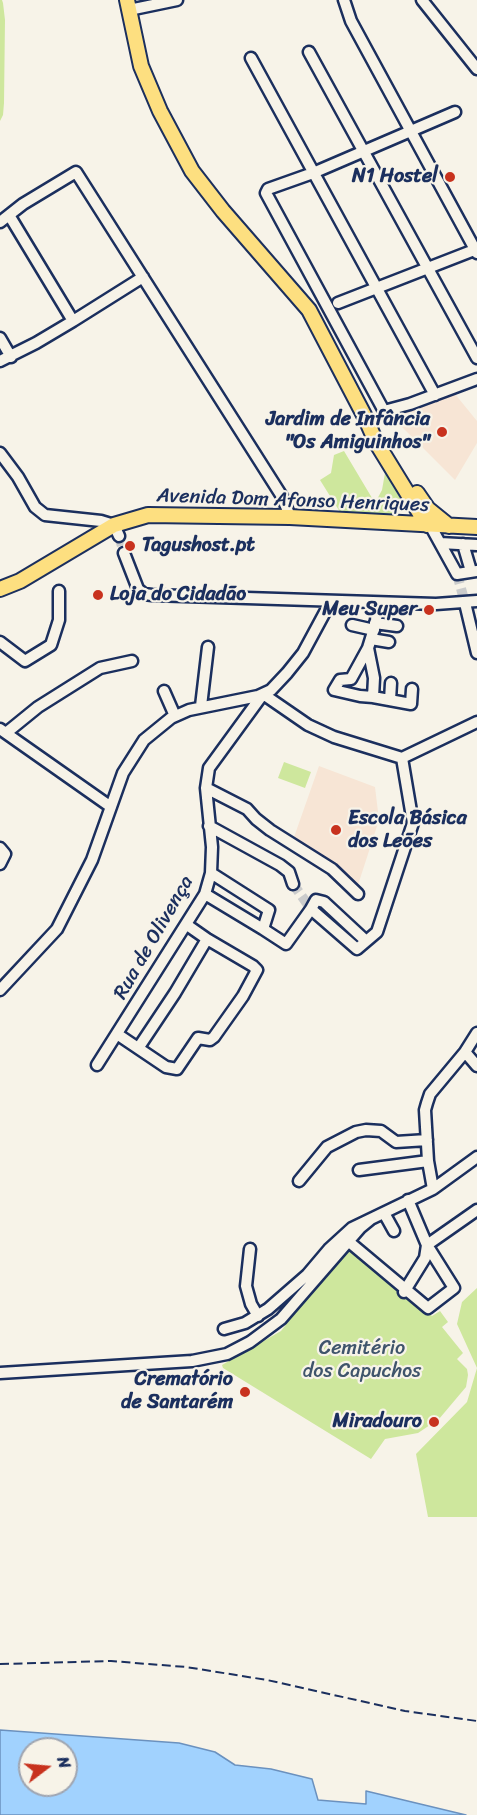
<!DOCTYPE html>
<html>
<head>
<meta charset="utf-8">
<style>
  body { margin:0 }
  #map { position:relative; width:477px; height:1815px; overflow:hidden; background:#f7f3e8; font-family:Sriracha,sans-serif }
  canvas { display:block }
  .north { position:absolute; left:18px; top:1737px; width:60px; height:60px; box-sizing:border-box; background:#f7f3e8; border:2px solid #9fa5b1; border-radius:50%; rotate:74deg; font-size:16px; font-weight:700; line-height:24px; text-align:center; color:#1b2f5e }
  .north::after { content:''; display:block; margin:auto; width:21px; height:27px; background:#c8321e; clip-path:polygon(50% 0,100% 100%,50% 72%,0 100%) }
</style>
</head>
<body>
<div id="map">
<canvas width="477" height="1815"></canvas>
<div class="north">N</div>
</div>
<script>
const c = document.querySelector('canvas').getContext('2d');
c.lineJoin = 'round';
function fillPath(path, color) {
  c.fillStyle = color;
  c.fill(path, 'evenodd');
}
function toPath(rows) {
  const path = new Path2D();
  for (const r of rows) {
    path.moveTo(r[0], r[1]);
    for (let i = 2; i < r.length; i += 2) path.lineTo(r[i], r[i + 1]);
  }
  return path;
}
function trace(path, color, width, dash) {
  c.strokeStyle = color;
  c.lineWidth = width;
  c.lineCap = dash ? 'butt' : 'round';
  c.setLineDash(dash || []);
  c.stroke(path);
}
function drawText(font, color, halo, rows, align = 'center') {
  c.font = font + ' Sriracha,sans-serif';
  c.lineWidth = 4.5;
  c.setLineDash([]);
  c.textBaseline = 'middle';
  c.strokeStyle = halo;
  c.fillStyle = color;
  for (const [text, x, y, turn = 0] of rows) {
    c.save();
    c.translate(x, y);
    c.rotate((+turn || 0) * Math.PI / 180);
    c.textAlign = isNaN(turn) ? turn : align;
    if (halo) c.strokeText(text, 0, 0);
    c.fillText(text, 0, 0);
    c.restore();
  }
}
fillPath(toPath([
  [455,394,477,421,477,443,455,480,391,416],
  [319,766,375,787,379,820,358,885,324,857,293,840]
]), '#f7e5d5');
fillPath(toPath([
  [0,0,2,0,3,3,5,20,4,103,3,115,0,121],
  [344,451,375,503,382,490,385,473,400,498,401,506,397,513,392,515,340,512,320,480,331,473,334,455],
  [284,762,311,772,305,788,278,778],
  [348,1245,432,1316,440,1311,448,1322,442,1327,463,1353,457,1359,467,1369,468,1375,466,1387,439,1419,418,1433,385,1439,371,1459,223,1368,222,1365,281,1331],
  [477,1288,477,1517,428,1517,416,1454,467,1402,477,1368,457,1324,462,1302]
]), '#cee79d');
const water = toPath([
  [0,1730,179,1743,215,1752,235,1765,271,1769,312,1779,318,1800,366,1804,366,1791,466,1815,0,1815,0,1730],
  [30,1749,66,1749,66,1785,30,1785,30,1749]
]);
fillPath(water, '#a1d2fe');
trace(water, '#6b91be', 1.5);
trace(toPath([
  [119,536,124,553],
  [457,574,465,603],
  [293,884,311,909]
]), '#cbcccc', 10, [10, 5]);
const minor = toPath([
  [344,0,351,21,477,253],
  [422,0,477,69],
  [129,10,177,0],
  [309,52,477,358],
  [251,58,435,395],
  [455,112,313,173,268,189,266,193,384,411,410,404,477,379],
  [9,215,73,321,143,277],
  [0,222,23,204,76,172,283,498,290,517],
  [338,303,477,249],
  [0,338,11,357],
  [0,361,36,343,73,321],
  [0,453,18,477,35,507,45,515,101,521,114,525,119,536],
  [430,525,457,574,477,571],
  [440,543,477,545],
  [463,544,471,571],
  [124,553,138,589,144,594,152,595,436,604,477,601],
  [377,603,376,622,368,648,374,678,373,697,411,704,412,689],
  [465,603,477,653],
  [375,623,397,626],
  [352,625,374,630],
  [371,639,389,642],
  [0,642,25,661,51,645,59,620,59,591],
  [368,648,351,679,340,680,334,690,360,696,373,697],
  [164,691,175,716],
  [263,694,308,725,334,737,402,758,477,722],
  [390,700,391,683],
  [201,706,208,647],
  [0,729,111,807],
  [6,733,38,707,100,668,132,661],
  [206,788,247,809,256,819,270,830,332,869,358,894],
  [209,826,280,865,289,872,293,884],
  [0,848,5,854,0,864],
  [205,894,263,929,269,910,211,873],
  [263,929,286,944,311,909],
  [366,941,324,902,316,900,311,909,357,949,377,932,413,823,402,758],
  [0,990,57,929,92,860,123,773,144,740,171,718,189,710,258,696,271,690,287,673,303,653,331,601],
  [117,1034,166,1067,177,1069,198,1038,210,1040,214,1037,243,996,257,970,253,966,207,939,187,925],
  [139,1047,175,993,207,939],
  [465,1052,477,1066],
  [97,1065,205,894,211,873,212,847,206,788,209,768,263,694],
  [359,1170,428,1161],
  [299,1181,327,1147,356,1132,366,1130,381,1131,396,1142,427,1140],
  [433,1189,428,1161,425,1110,427,1103,430,1094,465,1052,477,1033],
  [384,1213,394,1231],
  [348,1241,428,1308,454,1288,427,1245,408,1200],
  [427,1245,477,1210],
  [250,1249,246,1286,251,1304,258,1316],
  [404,1292,425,1258,427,1245],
  [224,1329,245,1323,268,1309,307,1275,329,1249,352,1228,433,1189,477,1157],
  [0,1373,192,1361,227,1354,250,1342,281,1319,360,1228,371,1219]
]);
const major = toPath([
  [127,0,141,66,160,111,192,171,223,211,309,310,365,417,376,442,427,525],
  [417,493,428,509,449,526],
  [0,589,20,581,114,525,148,515,290,517,477,527]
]);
trace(minor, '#1b2f5e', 15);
trace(major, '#1b2f5e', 18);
trace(minor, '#f7f3e8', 10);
trace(major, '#fddf80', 14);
trace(toPath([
  [0,1664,111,1661,186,1667,267,1680,405,1711,477,1721]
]), '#1b2f5e', 2, [9, 4.5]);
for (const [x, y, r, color] of [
  [450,177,6,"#c8321e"],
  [442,432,6,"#c8321e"],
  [130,546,6,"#c8321e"],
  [98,595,6,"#c8321e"],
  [429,610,6,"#c8321e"],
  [336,830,6,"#c8321e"],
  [245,1392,6,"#c8321e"],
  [434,1422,6,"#c8321e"]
]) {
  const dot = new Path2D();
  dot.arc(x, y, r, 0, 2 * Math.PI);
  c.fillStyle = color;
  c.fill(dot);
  trace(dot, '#f7f3e8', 2);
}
drawText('bold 20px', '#1b2f5e', '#f7f3e8', [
  ["N1 Hostel",438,177],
  ["Jardim de Infância",430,420],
  ["\"Os Amiguinhos\"",430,443],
  ["Tagushost.pt",142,546,"left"],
  ["Loja do Cidadão",110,595,"left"],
  ["Meu Super",417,610],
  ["Escola Básica",348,819,"left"],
  ["dos Leões",348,842,"left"],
  ["Crematório",233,1380],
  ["de Santarém",233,1403],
  ["Miradouro",422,1422]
], 'right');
drawText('20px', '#1b2f5e', '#f7f3e8', [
  ["Avenida Dom Afonso Henriques",293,501,2],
  ["Rua de Olivença",154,938,-60]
]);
drawText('20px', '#3f546b', '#f7f3e8', [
  ["Cemitério",362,1349],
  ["dos Capuchos",362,1372]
]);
</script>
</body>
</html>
